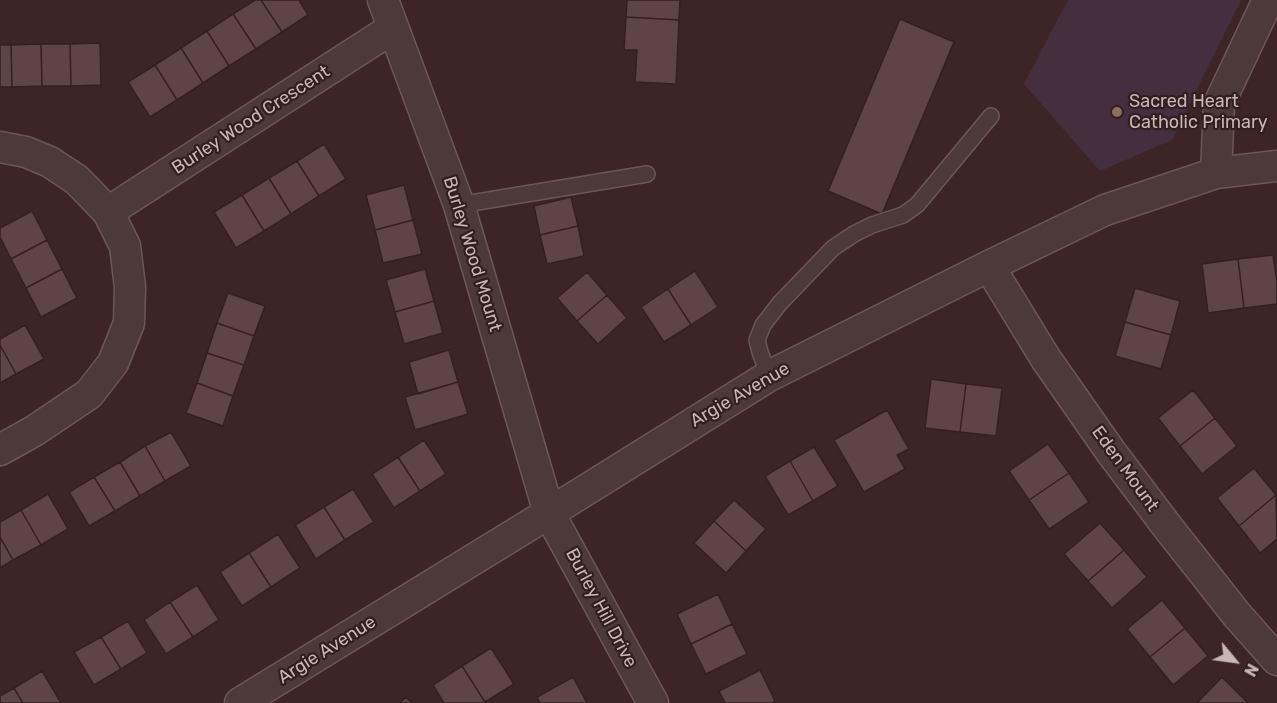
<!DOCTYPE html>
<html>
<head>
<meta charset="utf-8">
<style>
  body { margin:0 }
  #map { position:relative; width:1277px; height:703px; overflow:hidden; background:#3d2527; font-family:Rubik,sans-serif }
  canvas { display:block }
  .north { position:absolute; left:1205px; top:631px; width:60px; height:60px; -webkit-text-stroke:4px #321e1f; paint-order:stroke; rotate:119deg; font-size:16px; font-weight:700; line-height:24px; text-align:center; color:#c8b5b6 }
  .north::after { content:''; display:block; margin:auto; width:21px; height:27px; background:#c8b5b6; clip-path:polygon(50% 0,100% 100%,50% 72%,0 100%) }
</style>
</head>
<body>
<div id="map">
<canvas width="1277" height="703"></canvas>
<div class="north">N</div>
</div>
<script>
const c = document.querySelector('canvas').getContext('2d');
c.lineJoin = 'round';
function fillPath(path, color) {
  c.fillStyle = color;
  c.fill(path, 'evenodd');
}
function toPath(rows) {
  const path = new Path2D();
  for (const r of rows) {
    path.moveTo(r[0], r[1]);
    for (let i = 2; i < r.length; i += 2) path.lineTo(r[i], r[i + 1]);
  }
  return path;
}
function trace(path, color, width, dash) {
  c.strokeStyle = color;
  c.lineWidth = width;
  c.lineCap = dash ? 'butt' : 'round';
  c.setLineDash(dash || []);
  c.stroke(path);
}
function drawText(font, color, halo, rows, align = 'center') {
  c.font = font + ' Rubik,sans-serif';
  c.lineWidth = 4.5;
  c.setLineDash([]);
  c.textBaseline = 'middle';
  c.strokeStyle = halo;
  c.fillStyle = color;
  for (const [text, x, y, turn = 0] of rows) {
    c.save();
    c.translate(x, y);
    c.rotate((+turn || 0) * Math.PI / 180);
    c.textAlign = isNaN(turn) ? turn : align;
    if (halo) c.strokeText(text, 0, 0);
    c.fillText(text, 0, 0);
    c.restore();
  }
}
fillPath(toPath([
  [1068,0,1241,0,1172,140,1100,171,1024,84]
]), '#452e3e');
const building = toPath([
  [255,0,261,0,282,32,256,49,233,14,255,0],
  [261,0,299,0,308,15,282,32,261,0],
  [627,0,680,0,679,20,626,17,627,0],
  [233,14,256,49,229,66,207,31,233,14],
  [626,17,679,20,676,84,635,82,637,50,624,50,626,17],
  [900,19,954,42,882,214,828,191,900,19],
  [207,31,229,66,203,83,181,48,207,31],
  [100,43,101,85,71,86,70,44,100,43],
  [41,44,70,44,71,86,42,86,41,44],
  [41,44,42,86,12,87,11,45,41,44],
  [0,45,11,45,12,87,0,87,0,45],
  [181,48,203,83,177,100,155,65,181,48],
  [155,65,177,100,150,117,128,82,155,65],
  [324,144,346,179,319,196,297,161,324,144],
  [297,161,319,196,291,214,269,178,297,161],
  [269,178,291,214,264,231,242,195,269,178],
  [404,185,413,220,375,230,366,195,404,185],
  [242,195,264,231,236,248,214,212,242,195],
  [571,197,578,226,540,235,534,206,571,197],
  [32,211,47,240,11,259,0,237,0,228,32,211],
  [413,220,422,254,383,263,375,230,413,220],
  [578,226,584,256,547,264,540,235,578,226],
  [47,240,62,269,26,288,11,259,47,240],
  [1273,255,1277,282,1277,304,1244,308,1238,259,1273,255],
  [1238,259,1244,308,1208,313,1202,264,1238,259],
  [62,269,77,298,41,317,26,288,62,269],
  [425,269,434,301,395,312,386,280,425,269],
  [695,271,718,307,691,325,668,289,695,271],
  [587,272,607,295,577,321,557,298,587,272],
  [1135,288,1180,301,1171,335,1125,322,1135,288],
  [668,289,691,325,664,342,641,307,668,289],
  [228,293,265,306,254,336,217,323,228,293],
  [607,295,627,318,598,344,577,321,607,295],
  [434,301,443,333,404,344,395,312,434,301],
  [1125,322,1171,335,1161,369,1115,356,1125,322],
  [217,323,254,336,244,365,207,353,217,323],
  [25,325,44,359,16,374,0,345,0,339,25,325],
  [0,345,16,374,0,383,0,345],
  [449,350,458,382,418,394,409,362,449,350],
  [207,353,244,365,233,396,197,383,207,353],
  [931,379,966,384,960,432,925,428,931,379],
  [458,382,468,414,415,430,405,397,458,382],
  [197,383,233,396,223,426,186,413,197,383],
  [966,384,1002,388,996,436,960,432,966,384],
  [1193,390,1215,418,1180,446,1158,418,1193,390],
  [887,410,909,449,897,455,905,469,864,492,834,440,887,410],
  [1215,418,1237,446,1202,474,1180,446,1215,418],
  [171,432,191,466,165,481,145,446,171,432],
  [424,440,446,474,420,491,398,457,424,440],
  [1048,444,1069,473,1029,500,1009,471,1048,444],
  [145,446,165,481,140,496,120,462,145,446],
  [814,447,838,486,813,501,790,461,814,447],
  [398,457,420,491,394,508,372,474,398,457],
  [790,461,813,501,788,515,765,476,790,461],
  [120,462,140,496,115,511,94,477,120,462],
  [1254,468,1276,495,1239,526,1217,498,1254,468],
  [1069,473,1089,502,1049,529,1029,500,1069,473],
  [94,477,115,511,89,526,69,492,94,477],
  [353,489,374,522,345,540,324,507,353,489],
  [48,494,68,529,41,545,21,510,48,494],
  [1276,495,1277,539,1260,553,1239,526,1276,495],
  [734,500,766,529,746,551,714,521,734,500],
  [324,507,345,540,316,559,295,525,324,507],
  [21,510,41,545,13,560,0,537,0,522,21,510],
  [714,521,746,551,726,573,694,543,714,521],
  [1100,523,1124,550,1088,581,1064,554,1100,523],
  [278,534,300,568,271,587,249,553,278,534],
  [0,537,13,560,0,568,0,537],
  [1124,550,1147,577,1112,608,1088,581,1124,550],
  [249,553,271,587,242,606,220,572,249,553],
  [197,585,219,620,193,637,170,602,197,585],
  [718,594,732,624,691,644,677,614,718,594],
  [1162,600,1185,628,1150,657,1127,629,1162,600],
  [170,602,193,637,166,654,144,620,170,602],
  [128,621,147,653,121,669,101,637,128,621],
  [732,624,747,654,706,674,691,644,732,624],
  [1185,628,1208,656,1173,685,1150,657,1185,628],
  [101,637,121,669,94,685,74,652,101,637],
  [491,648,514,684,485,702,462,666,491,648],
  [462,666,485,702,484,703,444,703,433,685,462,666],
  [760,670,775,701,772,703,725,703,719,691,760,670],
  [42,671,61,703,23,703,14,688,42,671],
  [573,677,587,703,540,703,537,697,573,677],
  [1222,677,1248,703,1197,703,1222,677],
  [14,688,23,703,0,703,0,696,14,688],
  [406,697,412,703,400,703,406,697]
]);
fillPath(building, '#5e4447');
trace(building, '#342021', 1.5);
const service = toPath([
  [459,205,647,174],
  [769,376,760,352,757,340,763,325,780,303,833,248,854,234,872,225,903,215,917,205,991,116]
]);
const minor = toPath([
  [383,0,459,205,549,513,653,703],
  [0,147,26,152,50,162,77,180,108,212,393,28],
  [1216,173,1219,104,1268,0],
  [989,266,1046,359,1111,452,1166,525,1237,615,1277,660],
  [0,450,34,431,89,394,113,363,129,323,130,287,125,246,108,212],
  [240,703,549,513,769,376,989,266,1105,210,1216,173,1277,166]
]);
trace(service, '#6b5758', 18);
trace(minor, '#6b5758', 33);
trace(service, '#4d393a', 15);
trace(minor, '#4d393a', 30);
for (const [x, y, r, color] of [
  [1117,112,6,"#8d6e63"]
]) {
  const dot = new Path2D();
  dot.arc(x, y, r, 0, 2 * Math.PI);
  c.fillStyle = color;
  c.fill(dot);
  trace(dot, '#321e1f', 2);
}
drawText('18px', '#c8b5b6', '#321e1f', [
  ["Sacred Heart",1129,102],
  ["Catholic Primary",1129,123]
], 'left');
drawText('18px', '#c8b5b6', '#321e1f', [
  ["Burley Wood Crescent",251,120,-33],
  ["Burley Wood Mount",472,254,73],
  ["Argie Avenue",740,395,-30],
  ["Eden Mount",1125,469,54],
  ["Burley Hill Drive",601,608,62],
  ["Argie Avenue",327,650,-32]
]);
</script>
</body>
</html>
